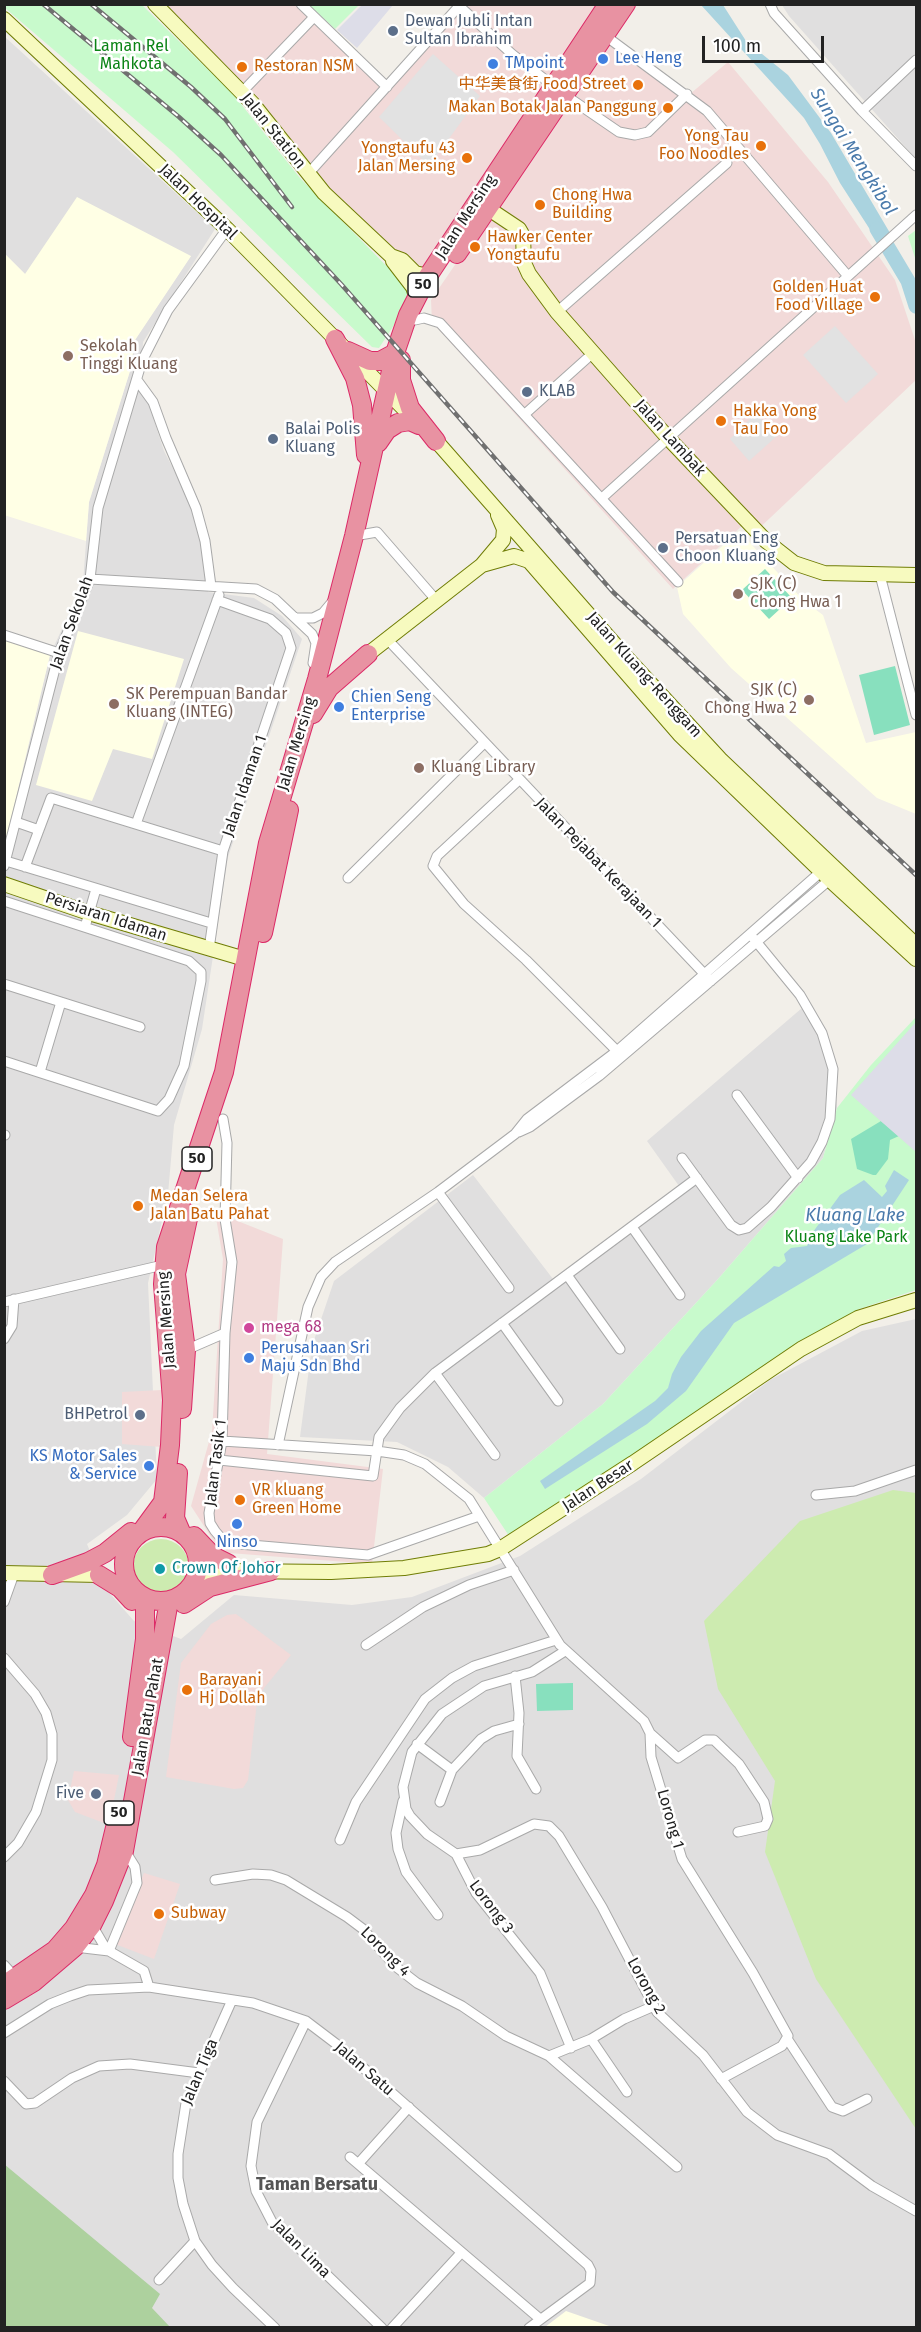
<!DOCTYPE html>
<html>
<head>
<meta charset="utf-8">
<style>
  body { margin:0 }
  #map { position:relative; width:921px; height:2332px; overflow:hidden; background:#f2efe9; font-family:"Fira Sans",sans-serif }
  canvas { display:block }
  .frame { position:absolute; inset:0; border:6px solid #222; pointer-events:none }
  .scale { position:absolute; left:702px; top:36px; width:122px; height:27px; box-sizing:border-box; border:3px solid #222; border-top:0; padding-left:8px; font-size:18px; line-height:21px; white-space:nowrap; color:#222; -webkit-text-stroke:4px #fff; paint-order:stroke }
</style>
</head>
<body>
<div id="map">
<canvas width="921" height="2332"></canvas>
<div class="frame"></div>
<div class="scale">100 m</div>
</div>
<script>
const c = document.querySelector('canvas').getContext('2d');
c.lineJoin = 'round';
function fillPath(path, color) {
  c.fillStyle = color;
  c.fill(path, 'evenodd');
}
function toPath(rows) {
  const path = new Path2D();
  for (const r of rows) {
    if (r.length === 3) {
      path.moveTo(r[0] + r[2], r[1]);
      path.arc(r[0], r[1], r[2], 0, 2 * Math.PI);
      continue;
    }
    path.moveTo(r[0], r[1]);
    for (let i = 2; i < r.length; i += 2) path.lineTo(r[i], r[i + 1]);
  }
  return path;
}
function trace(path, color, width, dash) {
  c.strokeStyle = color;
  c.lineWidth = width;
  c.lineCap = dash ? 'butt' : 'round';
  c.setLineDash(dash || []);
  c.stroke(path);
}
function drawText(font, color, halo, rows, align = 'center') {
  c.font = font + ' "Fira Sans","Noto Sans SC",sans-serif';
  c.lineWidth = 5;
  c.setLineDash([]);
  c.textBaseline = 'middle';
  c.strokeStyle = halo;
  c.fillStyle = color;
  for (const [text, x, y, turn = 0] of rows) {
    c.save();
    c.translate(x, y);
    c.rotate((+turn || 0) * Math.PI / 180);
    c.textAlign = isNaN(turn) ? turn : align;
    if (halo) c.strokeText(text, 0, 0);
    c.fillText(text, 0, 0);
    c.restore();
  }
}
fillPath(toPath([
  [782,5,916,5,916,159,789,16],
  [4,36,215,229,143,342,141,380,164,451,203,526,208,592,254,598,282,616,302,639,228,857,202,1029,174,1125,168,1194,148,1283,157,1479,127,1515,87,1544,105,1588,134,1621,181,1639,234,1595,352,1605,412,1597,520,1556,641,1479,770,1380,862,1331,916,1319,916,2327,5,2327,5,843,50,655,83,583,89,502,130,371,135,340,191,256,25,274,5,254],
  [809,1002,821,1021,831,1050,837,1108,823,1158,718,1279,603,1404,484,1498,448,1467,397,1442,300,1437,312,1346,334,1281,473,1175,553,1279,679,1186,647,1141]
]), '#e0dfdf');
fillPath(toPath([
  [166,4,297,5,387,90,460,11,454,5,596,4,600,7,426,272,416,271,326,188,164,6],
  [611,36,690,94,728,62,828,182,895,280,916,343,916,380,752,535,743,525,673,589,432,322,431,300],
  [215,1212,283,1239,267,1454,383,1469,372,1564,229,1553,215,1543,191,1506,212,1431,223,1259],
  [162,1390,162,1447,122,1444,122,1392],
  [236,1614,291,1655,264,1688,257,1702,248,1780,243,1788,234,1789,166,1777,181,1663,211,1624,227,1615],
  [74,1771,119,1775,109,1825,75,1812,68,1800],
  [144,1873,180,1884,154,1959,115,1944]
]), '#f2dad9');
fillPath(toPath([
  [77,197,191,256,135,340,130,371,89,502,86,541,4,515,5,254,25,274],
  [739,531,804,601,823,615,866,743,916,732,916,814,877,798,731,668,683,614,677,587],
  [78,631,184,659,152,759,113,749,92,801,36,785],
  [5,640,50,655,5,843],
  [566,2311,612,2327,545,2327]
]), '#ffffe5');
fillPath(toPath([
  [893,1490,916,1493,916,2129,816,1979,765,1852,775,1781,718,1689,704,1621,800,1521],
  [161,1567,28]
]), '#cdebb0');
fillPath(toPath([
  [4,2164,160,2294,152,2308,170,2327,5,2327]
]), '#add19e');
fillPath(toPath([
  [5,4,142,5,233,94,300,178,410,290,411,299,379,348,372,347,173,152,5,8],
  [309,5,359,5,335,29],
  [916,230,916,261,908,236],
  [916,1017,916,1290,859,1309,511,1539,484,1498,603,1404,718,1279,823,1158,837,1108,871,1065]
]), '#c8facc');
fillPath(toPath([
  [765,569,792,598,769,619,742,590],
  [895,666,910,725,874,735,859,675],
  [881,1121,899,1136,890,1140,888,1159,876,1175,873,1175,857,1169,851,1139],
  [573,1683,573,1710,537,1711,536,1684]
]), '#88e0be');
fillPath(toPath([
  [433,54,480,96,429,166,379,117],
  [835,326,878,374,846,403,803,355],
  [756,413,777,436,749,461,730,439]
]), '#e2e2e2');
fillPath(toPath([
  [362,5,393,5,357,48,337,30],
  [916,1022,916,1152,851,1095]
]), '#dddde8');
fillPath(toPath([
  [701,5,723,5,746,41,788,75,831,133,890,233,878,242,840,183,820,144,804,118],
  [894,1170,909,1180,867,1244,734,1323,686,1391,647,1424,545,1489,540,1481,655,1401,668,1388,672,1374,681,1357,701,1331,774,1266,779,1267,786,1261,784,1254,791,1248,807,1246,813,1232,840,1195,864,1180,882,1197,887,1191,885,1186]
]), '#aad3df');
trace(toPath([
  [877,229,908,281,916,306]
]), '#aad3df', 15);
const street = toPath([
  [301,4,387,87],
  [457,4,512,54,565,95,619,132,635,135,648,132,687,94],
  [770,4,774,13,862,111,916,166],
  [603,34,707,111,847,275],
  [242,92,314,17],
  [862,111,916,60],
  [308,174,461,4],
  [557,312,727,163],
  [415,320,424,318,440,323,678,582],
  [137,380,153,402,166,438,196,508,205,541,211,586],
  [525,414,593,353],
  [602,498,916,215],
  [354,536,377,532,437,601],
  [880,575,916,715],
  [90,579,256,589,275,599,312,634,316,643,313,663],
  [297,618,313,618,323,613,333,601],
  [4,635,59,653],
  [387,639,711,981],
  [519,780,437,856,433,866,464,904,526,960,621,1055],
  [16,822,39,830],
  [136,824,219,595],
  [6,861,211,923],
  [4,866,59,653,90,579,98,508,142,361,168,310,227,229],
  [25,867,51,798,223,851],
  [348,878,484,743],
  [4,901,189,961,201,972,201,981,184,1066,169,1099,158,1111,4,1061],
  [85,927,96,889],
  [209,949,223,851,291,648,286,633,270,619,217,600],
  [4,984,140,1027],
  [40,1072,61,1002],
  [737,1095,798,1178],
  [223,1119,227,1143,225,1219,232,1262,225,1333,222,1441,209,1513,210,1523,215,1531,221,1538,239,1544,368,1555,479,1516],
  [519,1132,530,1127,599,1076,834,876],
  [4,1135,5,1135],
  [682,1158,731,1225,739,1230,747,1228,771,1207,811,1162,822,1142,830,1119,833,1069,822,1033,800,995,750,934],
  [438,1192,509,1288],
  [632,1227,680,1295],
  [567,1275,620,1349],
  [4,1302,163,1265],
  [502,1323,558,1401],
  [4,1339,12,1326,14,1299],
  [186,1350,225,1333],
  [435,1373,495,1455],
  [222,1441,377,1451,404,1455,425,1464,469,1499,560,1645,644,1721,650,1733,651,1757,682,1859,753,1973,788,2036,782,2046,721,2079],
  [278,1445,308,1307,321,1277,335,1262,438,1192,515,1134,527,1119,617,1051,824,869],
  [219,1460,373,1476,379,1437,400,1408,435,1373,697,1178],
  [816,1495,855,1491,916,1470],
  [4,1602,14,1574],
  [366,1645,423,1607,469,1585,514,1570],
  [565,1651,532,1672,484,1686,442,1714,412,1752,403,1787,406,1809,410,1816,427,1834,456,1854,476,1893,540,1973,571,2048],
  [4,1658,35,1694,46,1713,52,1734,52,1760,36,1812,18,1843,4,1857],
  [515,1676,519,1713,517,1756,536,1789],
  [650,1733,678,1758,705,1740,714,1740,739,1764,764,1802,768,1819,765,1826,738,1832],
  [417,1744,452,1770],
  [403,1801,396,1833,398,1849,406,1872,438,1915],
  [440,1802,452,1770,481,1739,494,1731,519,1724],
  [340,1840,356,1802,425,1699,452,1678,474,1666,556,1640],
  [456,1854,480,1850,534,1824,549,1826,559,1836,602,1907,657,2012,703,2055,747,2112,777,2135,829,2154,872,2186,916,2211],
  [215,1880,253,1874,271,1875,286,1880,347,1917,363,1929,395,1966,417,1983,462,2006,506,2036,549,2056,677,2167],
  [92,1925,106,1949],
  [75,1947,109,1951,144,1971,149,1987],
  [109,1951,137,1883,135,1867,125,1851],
  [4,1965,16,1978],
  [232,2000,186,2103,178,2154,178,2178,183,2204,195,2241,212,2265,233,2288,275,2328],
  [306,2021,257,2122,251,2166,256,2191,272,2222,382,2328],
  [4,2033,50,2004,70,1996,88,1990,149,1987,253,2003,306,2021,335,2043,588,2265,591,2271,590,2283,529,2328],
  [591,2039,627,2092],
  [788,2040,832,2107,843,2111,867,2099],
  [549,2056,591,2039,624,2019,654,2006],
  [4,2081,26,2104,35,2103,72,2078,99,2066,130,2064,199,2073],
  [350,2157,540,2319],
  [358,2164,409,2107],
  [159,2280,195,2241],
  [392,2328,461,2253]
]);
const secondary = toPath([
  [155,4,253,104,324,193,391,256,402,260,415,273,428,276],
  [4,19,227,229,411,416],
  [489,209,519,229,523,236,524,263,529,274,557,312,669,439,766,541,794,563,824,573,916,575],
  [393,261,413,287,416,296],
  [431,435,626,657,720,759,916,945],
  [482,565,514,556,529,561,680,735,830,880,916,959],
  [368,654,482,565,503,540,504,529,498,515],
  [4,884,89,913,245,959],
  [4,1573,99,1575,106,1578],
  [192,1586,210,1576,231,1571,331,1572,404,1568,488,1554,500,1549,633,1463,801,1349,858,1318,916,1300]
]);
const highway = toPath([
  [457,254,626,4],
  [335,339,355,378,362,405,366,455],
  [348,351,370,361,380,361,395,353],
  [401,360,401,380,410,408,436,441],
  [378,443,387,430,398,423,410,421,419,425],
  [313,714,329,688,368,654],
  [263,933,289,810],
  [182,1409,186,1350,176,1274,189,1214],
  [178,1473,175,1518,181,1532],
  [161,1564,37],
  [141,1532,163,1502,170,1445,172,1400,163,1284,166,1247,224,1072,268,843,317,679,354,536,395,353,408,315,428,276,608,4],
  [194,1536,213,1556,229,1564],
  [52,1575,88,1562,105,1553,131,1532],
  [99,1575,120,1588,132,1601],
  [184,1604,210,1587,271,1571],
  [132,1737,145,1639,145,1599],
  [4,1985,55,1950,74,1928,94,1895,106,1865,119,1811],
  [4,2000,34,1982,75,1947,92,1925,104,1901,124,1851,169,1601]
]);
trace(street, '#a9a9a9', 11);
trace(secondary, '#707d05', 16);
trace(highway, '#dc2a67', 20);
trace(street, '#fff', 9);
trace(secondary, '#f7fabf', 14);
trace(highway, '#e892a2', 18);
const rail = toPath([
  [43,4,179,117,221,155,341,284,613,592,916,875],
  [91,4,191,87,225,119,292,207]
]);
trace(rail, '#707070', 4.5);
trace(rail, '#fff', 2, [7]);
for (const [x, y, r, color] of [
  [393,31,6,"#5c6f8a"],
  [603,59,6,"#3f7fe0"],
  [493,64,6,"#3f7fe0"],
  [242,67,6,"#e8710a"],
  [638,85,6,"#e8710a"],
  [668,108,6,"#e8710a"],
  [761,146,6,"#e8710a"],
  [467,158,6,"#e8710a"],
  [540,205,6,"#e8710a"],
  [475,247,6,"#e8710a"],
  [875,297,6,"#e8710a"],
  [68,356,6,"#8d6e63"],
  [527,392,6,"#5c6f8a"],
  [721,421,6,"#e8710a"],
  [273,439,6,"#5c6f8a"],
  [663,548,6,"#5c6f8a"],
  [738,594,6,"#8d6e63"],
  [809,700,6,"#8d6e63"],
  [114,704,6,"#8d6e63"],
  [339,707,6,"#3f7fe0"],
  [419,768,6,"#8d6e63"],
  [138,1206,6,"#e8710a"],
  [249,1328,6,"#d1479c"],
  [249,1358,6,"#3f7fe0"],
  [140,1415,6,"#5c6f8a"],
  [149,1466,6,"#3f7fe0"],
  [240,1500,6,"#e8710a"],
  [237,1524,6,"#3f7fe0"],
  [160,1569,6,"#0f9aa8"],
  [187,1690,6,"#e8710a"],
  [96,1794,6,"#5c6f8a"],
  [159,1914,6,"#e8710a"]
]) {
  const dot = new Path2D();
  dot.arc(x, y, r, 0, 2 * Math.PI);
  c.fillStyle = color;
  c.fill(dot);
  trace(dot, '#fff', 2);
}
for (const [x, y, w] of [
  [423,285,30],
  [197,1159,30],
  [119,1813,30]
]) {
  const box = new Path2D();
  box.roundRect(x - w / 2, y - 12, w, 24, 4.5);
  c.fillStyle = '#fff';
  c.fill(box);
  trace(box, '#222', 1.5);
}
drawText('bold 15px', '#222', null, [
  ["50",423,285],
  ["50",197,1159],
  ["50",119,1813]
]);
drawText('16px', '#4e5e75', '#fff', [
  ["Dewan Jubli Intan",405,22],
  ["Sultan Ibrahim",405,40],
  ["KLAB",539,392],
  ["Balai Polis",285,430],
  ["Kluang",285,448],
  ["Persatuan Eng",675,539],
  ["Choon Kluang",675,557],
  ["BHPetrol",128,1415,"right"],
  ["Five",84,1794,"right"]
], 'left');
drawText('16px', '#0c8416', '#fff', [
  ["Laman Rel",131,47],
  ["Mahkota",131,65],
  ["Kluang Lake Park",846,1238]
]);
drawText('16px', '#366cbe', '#fff', [
  ["Lee Heng",615,59],
  ["TMpoint",505,64],
  ["Chien Seng",351,698],
  ["Enterprise",351,716],
  ["Perusahaan Sri",261,1349],
  ["Maju Sdn Bhd",261,1367],
  ["KS Motor Sales",137,1457,"right"],
  ["& Service",137,1475,"right"],
  ["Ninso",237,1543,"center"]
], 'left');
drawText('16px', '#c56008', '#fff', [
  ["Restoran NSM",254,67],
  ["中华美食街 Food Street",626,85,"right"],
  ["Makan Botak Jalan Panggung",656,108,"right"],
  ["Yong Tau",749,137,"right"],
  ["Foo Noodles",749,155,"right"],
  ["Yongtaufu 43",455,149,"right"],
  ["Jalan Mersing",455,167,"right"],
  ["Chong Hwa",552,196],
  ["Building",552,214],
  ["Hawker Center",487,238],
  ["Yongtaufu",487,256],
  ["Golden Huat",863,288,"right"],
  ["Food Village",863,306,"right"],
  ["Hakka Yong",733,412],
  ["Tau Foo",733,430],
  ["Medan Selera",150,1197],
  ["Jalan Batu Pahat",150,1215],
  ["VR kluang",252,1491],
  ["Green Home",252,1509],
  ["Barayani",199,1681],
  ["Hj Dollah",199,1699],
  ["Subway",171,1914]
], 'left');
drawText('16px', '#222', '#fff', [
  ["Jalan Station",273,131,51],
  ["Jalan Hospital",198,202,44],
  ["Jalan Mersing",466,217,-57],
  ["Jalan Lambak",670,438,48],
  ["Jalan Sekolah",72,623,-70],
  ["Jalan Kluang-Renggam",644,675,48],
  ["Jalan Mersing",297,744,-73],
  ["Jalan Idaman 1",245,786,-71],
  ["Jalan Pejabat Kerajaan 1",598,863,46],
  ["Persiaran Idaman",106,917,18],
  ["Jalan Mersing",167,1320,-94],
  ["Jalan Tasik 1",216,1463,-83],
  ["Jalan Besar",598,1486,-33],
  ["Jalan Batu Pahat",148,1717,-80],
  ["Lorong 1",670,1819,74],
  ["Lorong 3",491,1907,53],
  ["Lorong 4",385,1952,45],
  ["Lorong 2",646,1986,61],
  ["Jalan Satu",364,2069,41],
  ["Jalan Tiga",200,2072,-67],
  ["Jalan Lima",301,2249,45]
]);
drawText('16px', '#785e54', '#fff', [
  ["Sekolah",80,347],
  ["Tinggi Kluang",80,365],
  ["SJK (C)",750,585],
  ["Chong Hwa 1",750,603],
  ["SJK (C)",797,691,"right"],
  ["Chong Hwa 2",797,709,"right"],
  ["SK Perempuan Bandar",126,695],
  ["Kluang (INTEG)",126,713],
  ["Kluang Library",431,768]
], 'left');
drawText('16px', '#b23c85', '#fff', [
  ["mega 68",261,1328]
], 'left');
drawText('16px', '#0d838f', '#fff', [
  ["Crown Of Johor",172,1569]
], 'left');
drawText('italic 18px', '#4a7aab', '#fff', [
  ["Sungai Mengkibol",853,152,58],
  ["Kluang Lake",855,1216]
]);
drawText('bold 18px', '#555', '#fff', [
  ["Taman Bersatu",317,2185]
]);
</script>
</body>
</html>
